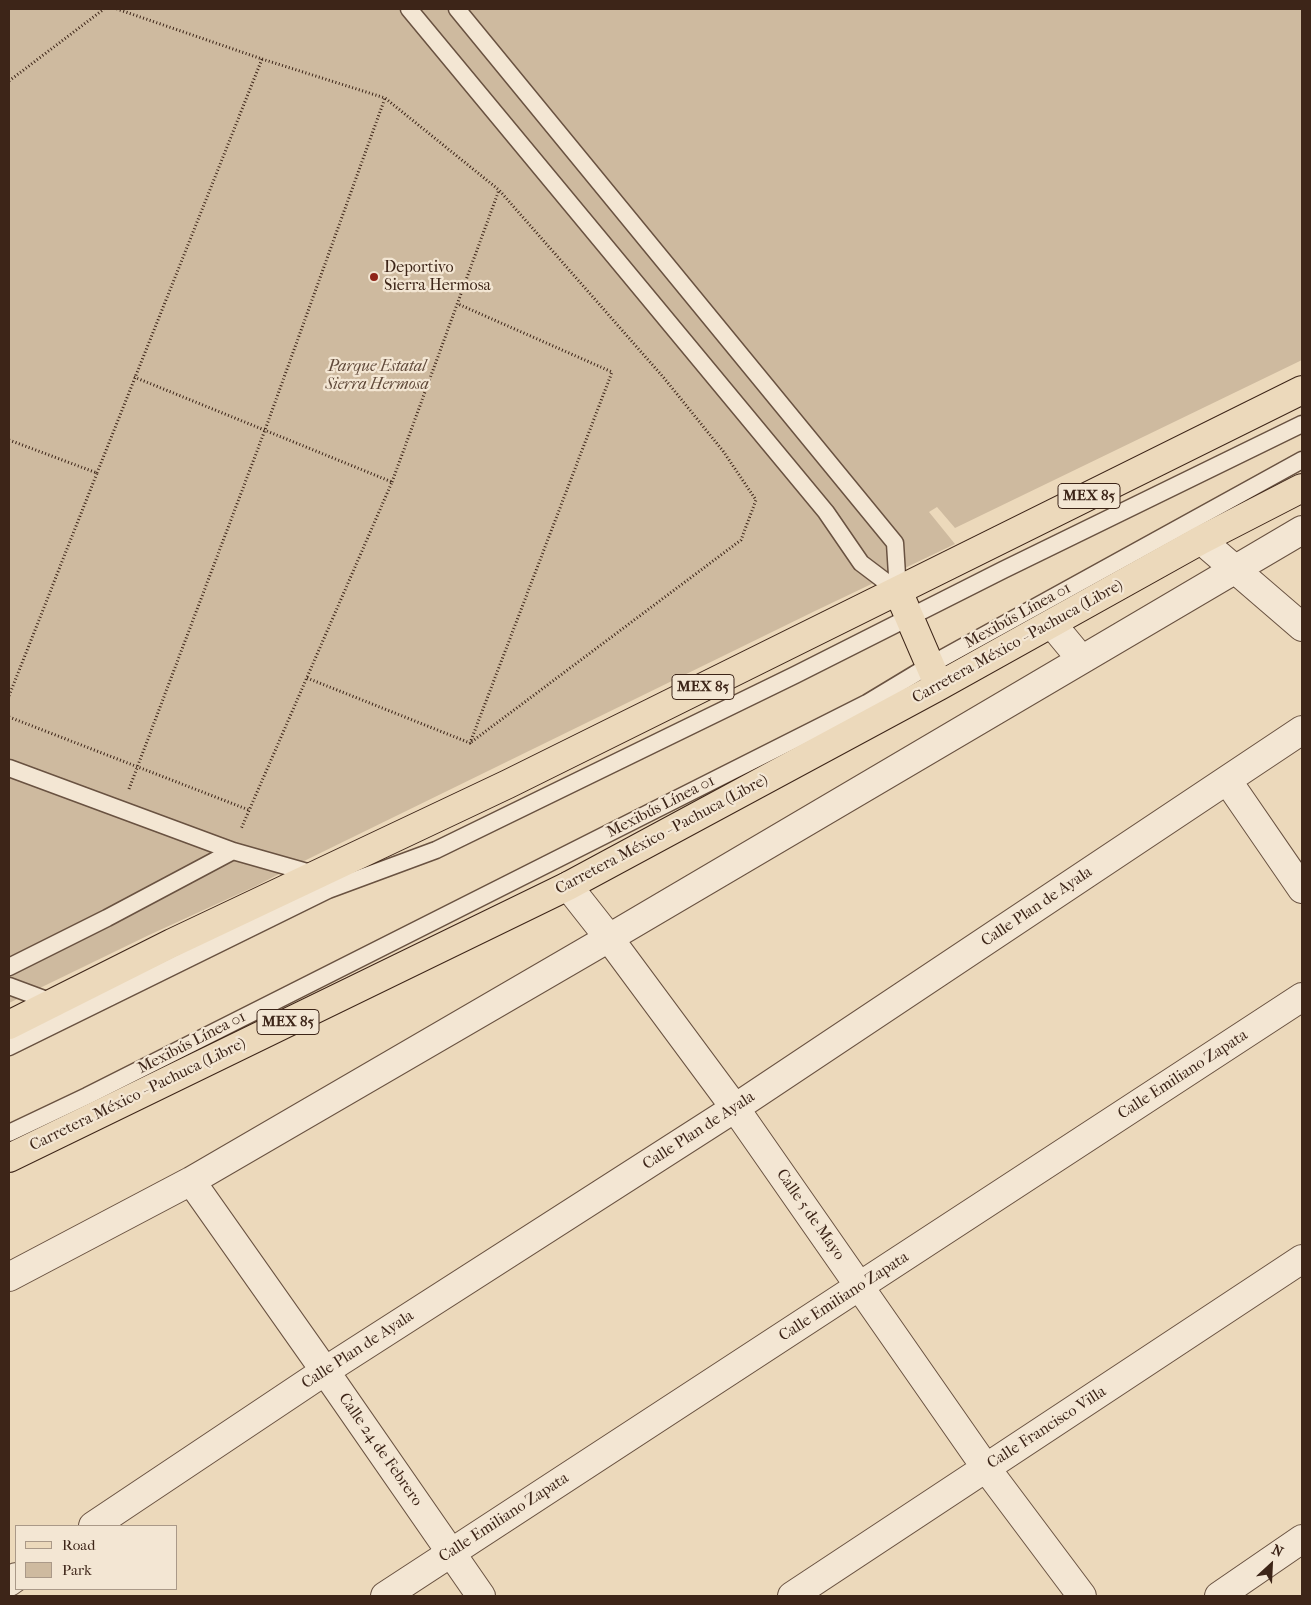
<!DOCTYPE html>
<html>
<head>
<meta charset="utf-8">
<style>
  body { margin:0 }
  #map { position:relative; width:1311px; height:1605px; overflow:hidden; background:#ecd9bb; font-family:"IM FELL French Canon",serif }
  canvas { display:block }
  .frame { position:absolute; inset:0; border:10px solid #3d2518; pointer-events:none }
  .legend { position:absolute; left:15px; top:1525px; width:162px; height:65px; box-sizing:border-box; background:#f3e6d3; border:1px solid #a98; margin:0; padding:6px 9px; list-style:none; font-size:15px; color:#3d2518 }
  .legend li { display:flex; align-items:center; gap:10px; height:25px }
  .legend b { width:25px; border:1px solid #a98 }
  .north { position:absolute; left:1246px; top:1540px; width:50px; height:50px; -webkit-text-stroke:4px #f3e6d3; paint-order:stroke; rotate:25deg; font-size:14px; font-weight:700; line-height:20px; text-align:center; color:#3d2518 }
  .north::after { content:''; display:block; margin:auto; width:18px; height:22px; background:#3d2518; clip-path:polygon(50% 0,100% 100%,50% 72%,0 100%) }
</style>
</head>
<body>
<div id="map">
<canvas width="1311" height="1605"></canvas>
<div class="frame"></div>
<ul class="legend">
<li><b style="height:6px;background:#ecd9bb"></b>Road</li>
<li><b style="height:14px;background:#ceba9f"></b>Park</li>
</ul>
<div class="north">N</div>
</div>
<script>
const c = document.querySelector('canvas').getContext('2d');
c.lineJoin = 'round';
function fillPath(path, color) {
  c.fillStyle = color;
  c.fill(path, 'evenodd');
}
function toPath(rows) {
  const path = new Path2D();
  for (const r of rows) {
    path.moveTo(r[0], r[1]);
    for (let i = 2; i < r.length; i += 2) path.lineTo(r[i], r[i + 1]);
  }
  return path;
}
function trace(path, color, width, dash) {
  c.strokeStyle = color;
  c.lineWidth = width;
  c.lineCap = dash ? 'butt' : 'round';
  c.setLineDash(dash || []);
  c.stroke(path);
}
function drawText(font, color, halo, rows, align = 'center') {
  c.font = font + ' "IM FELL French Canon",serif';
  c.lineWidth = 4.5;
  c.setLineDash([]);
  c.textBaseline = 'middle';
  c.strokeStyle = halo;
  c.fillStyle = color;
  for (const [text, x, y, turn = 0] of rows) {
    c.save();
    c.translate(x, y);
    c.rotate((+turn || 0) * Math.PI / 180);
    c.textAlign = isNaN(turn) ? turn : align;
    if (halo) c.strokeText(text, 0, 0);
    c.fillText(text, 0, 0);
    c.restore();
  }
}
fillPath(toPath([
  [9,9,1302,9,1302,360,955,528,937,507,929,512,955,544,815,611,304,861,256,886,149,935,9,1003]
]), '#ceba9f');
const lane = toPath([
  [409,9,826,512,861,563,898,591],
  [457,9,895,543,898,591],
  [9,768,233,851,314,874],
  [9,967,107,918,233,851],
  [9,986,52,1002],
  [9,1047,328,890,436,850,795,675,1003,570,1302,424],
  [9,1133,87,1096,867,703,930,665,1302,460]
]);
const street = toPath([
  [1201,540,1302,627],
  [1052,624,1081,659],
  [1227,780,1302,889],
  [568,886,609,938,735,1108,986,1468,1082,1596],
  [191,1181,325,1371,481,1596],
  [9,1277,191,1181,609,938,1302,530],
  [93,1526,325,1371,735,1108,1302,730],
  [9,1582,16,1577],
  [385,1596,1302,997],
  [792,1596,1302,1259],
  [1219,1596,1302,1539]
]);
const primary = toPath([
  [898,591,939,686],
  [9,1025,172,943,508,784,1302,390],
  [9,1158,568,886,939,686,1201,540,1302,488]
]);
trace(lane, '#695241', 19);
trace(street, '#695241', 30);
trace(primary, '#3d2518', 30);
trace(toPath([
  [262,59,385,98,499,190,664,378,723,451,756,500,741,540,470,743],
  [9,81,104,9],
  [134,377,392,482,241,829],
  [9,440,97,473,9,696],
  [97,473,262,59,117,9],
  [392,482,499,190],
  [307,678,470,743,612,372,458,304],
  [9,717,249,810],
  [129,789,265,430,385,98]
]), '#3d2518', 3, [1, 2.5]);
trace(lane, '#f3e6d3', 16);
trace(street, '#f3e6d3', 28);
trace(primary, '#ecd9bb', 28);
for (const [x, y, r, color] of [
  [374,277,5,"#8f2418"]
]) {
  const dot = new Path2D();
  dot.arc(x, y, r, 0, 2 * Math.PI);
  c.fillStyle = color;
  c.fill(dot);
  trace(dot, '#f3e6d3', 2);
}
for (const [x, y, w] of [
  [1089,496,62],
  [703,687,62],
  [288,1022,62]
]) {
  const box = new Path2D();
  box.roundRect(x - w / 2, y - 12.5, w, 25, 4);
  c.fillStyle = '#f3e6d3';
  c.fill(box);
  trace(box, '#3d2518', 1);
}
drawText('bold 15px', '#3d2518', null, [
  ["MEX 85",1089,496],
  ["MEX 85",703,687],
  ["MEX 85",288,1022]
]);
drawText('16px', '#3d2518', '#f3e6d3', [
  ["Deportivo",384,268],
  ["Sierra Hermosa",384,286]
], 'left');
drawText('italic 16px', '#614a3a', '#f3e6d3', [
  ["Parque Estatal",377,367],
  ["Sierra Hermosa",377,385]
]);
drawText('16px', '#3d2518', '#f3e6d3', [
  ["Mexibús Línea 01",1018,616,-29],
  ["Carretera México - Pachuca (Libre)",1018,642,-29],
  ["Mexibús Línea 01",661,807,-27],
  ["Carretera México - Pachuca (Libre)",662,835,-28],
  ["Calle Plan de Ayala",1037,907,-34],
  ["Mexibús Línea 01",192,1043,-27],
  ["Calle Emiliano Zapata",1183,1075,-33],
  ["Carretera México - Pachuca (Libre)",138,1095,-26],
  ["Calle Plan de Ayala",699,1131,-33],
  ["Calle 5 de Mayo",810,1215,55],
  ["Calle Emiliano Zapata",844,1297,-33],
  ["Calle Plan de Ayala",358,1350,-33],
  ["Calle Francisco Villa",1047,1428,-33],
  ["Calle 24 de Febrero",380,1450,55],
  ["Calle Emiliano Zapata",504,1518,-33]
]);
</script>
</body>
</html>
